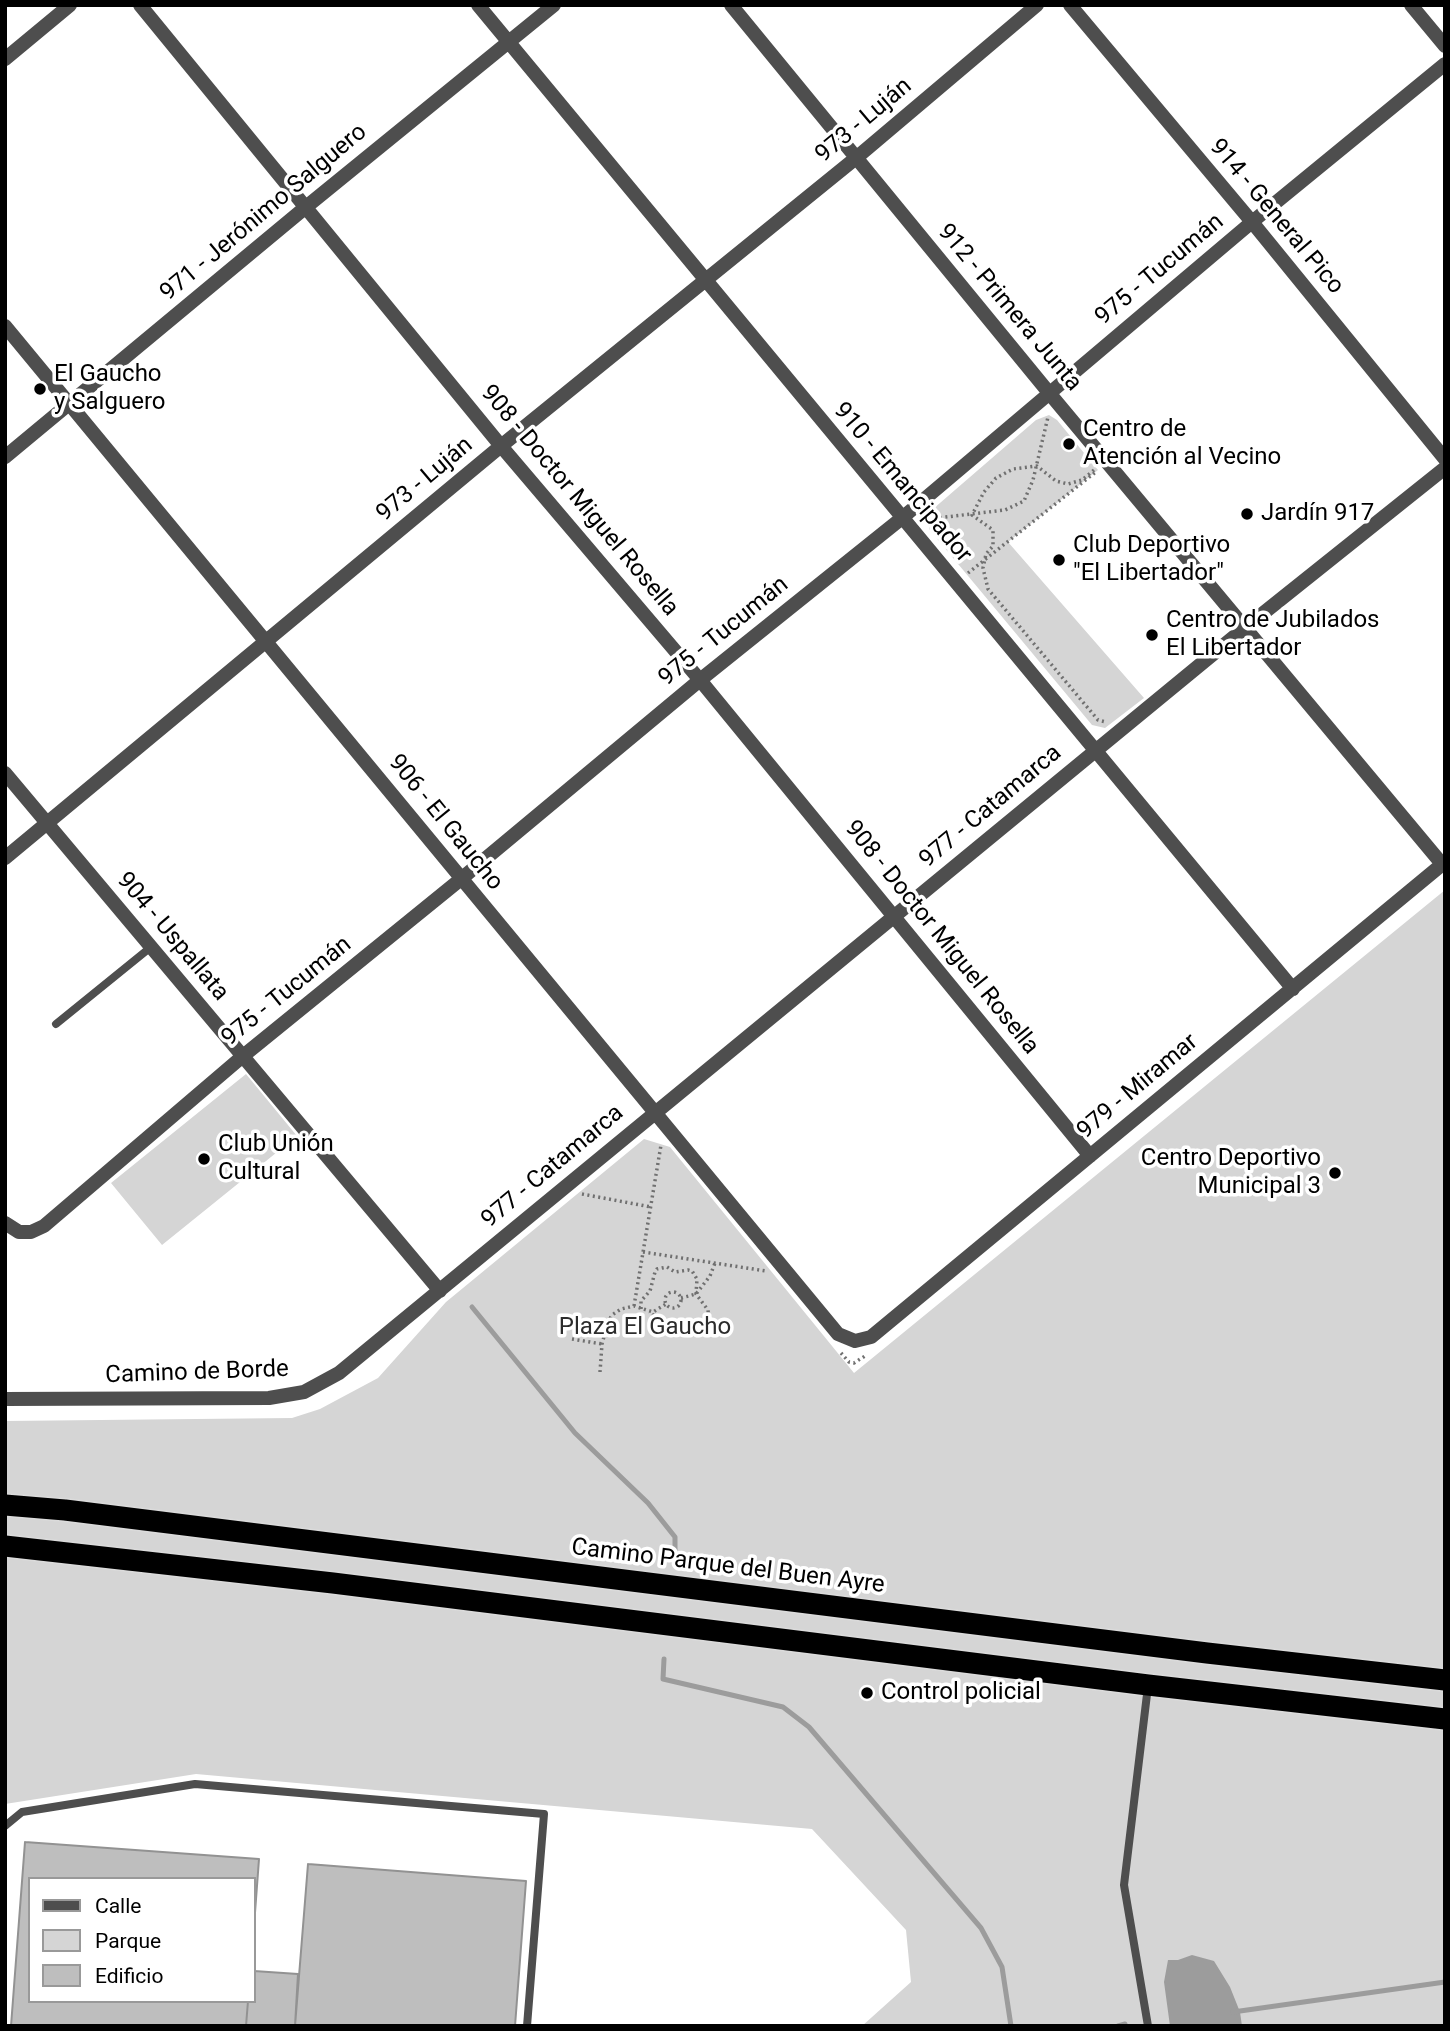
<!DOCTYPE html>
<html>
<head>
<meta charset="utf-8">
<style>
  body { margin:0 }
  #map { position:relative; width:1450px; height:2031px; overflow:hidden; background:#fff; font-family:Roboto,sans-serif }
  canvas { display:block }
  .frame { position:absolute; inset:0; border:7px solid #000; pointer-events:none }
  .legend { position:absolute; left:28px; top:1877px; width:228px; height:126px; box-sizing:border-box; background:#fff; border:2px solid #999; margin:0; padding:9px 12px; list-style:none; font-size:21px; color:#000 }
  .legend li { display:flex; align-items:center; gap:14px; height:35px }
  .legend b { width:35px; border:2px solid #999 }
</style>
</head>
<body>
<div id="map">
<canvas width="1450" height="2031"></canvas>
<div class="frame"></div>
<ul class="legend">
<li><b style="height:9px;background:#4e4e4e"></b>Calle</li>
<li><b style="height:19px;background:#d5d5d5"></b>Parque</li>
<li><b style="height:19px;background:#bebebe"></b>Edificio</li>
</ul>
</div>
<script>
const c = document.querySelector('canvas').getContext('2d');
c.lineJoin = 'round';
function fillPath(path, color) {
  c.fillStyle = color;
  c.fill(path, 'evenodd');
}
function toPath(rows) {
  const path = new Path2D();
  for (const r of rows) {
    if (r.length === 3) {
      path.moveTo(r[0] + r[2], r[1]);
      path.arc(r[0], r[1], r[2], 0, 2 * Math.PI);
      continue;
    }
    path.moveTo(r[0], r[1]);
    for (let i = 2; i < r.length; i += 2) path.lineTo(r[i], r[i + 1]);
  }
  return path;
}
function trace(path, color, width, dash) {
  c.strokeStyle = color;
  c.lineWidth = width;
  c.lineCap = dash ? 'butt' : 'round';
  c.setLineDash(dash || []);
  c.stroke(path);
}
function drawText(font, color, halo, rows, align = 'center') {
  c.font = font + ' Roboto,sans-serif';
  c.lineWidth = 7;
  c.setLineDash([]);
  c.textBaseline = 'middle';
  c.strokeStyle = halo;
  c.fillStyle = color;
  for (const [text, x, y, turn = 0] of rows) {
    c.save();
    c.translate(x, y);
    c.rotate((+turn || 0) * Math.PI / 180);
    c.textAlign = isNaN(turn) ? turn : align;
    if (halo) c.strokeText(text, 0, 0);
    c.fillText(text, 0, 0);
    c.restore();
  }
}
fillPath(toPath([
  [1049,415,1057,420,1098,470,1008,542,1144,698,1105,728,1092,725,929,529,929,519,933,509,1036,420],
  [1445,890,1445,2026,862,2026,911,1982,906,1930,812,1829,196,1774,5,1804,5,1421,292,1418,320,1409,378,1378,446,1302,644,1139,670,1147,854,1373],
  [246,1074,297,1136,162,1245,111,1183]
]), '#d5d5d5');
fillPath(toPath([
  [1192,1955,1214,1961,1230,1987,1240,2012,1242,2026,1170,2026,1164,1982,1168,1960,1178,1960]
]), '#9c9c9c');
trace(toPath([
  [472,1307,575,1433,648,1503,675,1537,675,1556],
  [664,1659,663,1679,783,1707,809,1727,981,1928,1002,1967,1011,2026],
  [1233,2012,1445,1982],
  [1118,2026,1125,2024]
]), '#9c9c9c', 5);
const building = toPath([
  [25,1842,259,1859,254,1926,254,1879,30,1879,30,2001,248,2001,246,2026,11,2026,25,1842],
  [308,1864,526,1881,515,2026,295,2026,308,1864],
  [254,1971,298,1974,295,2026,246,2026,248,2001,254,2001,254,1971]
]);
fillPath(building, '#bebebe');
trace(building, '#929292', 2);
const motorway = toPath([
  [5,1505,65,1510,1207,1653,1445,1680],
  [5,1546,333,1583,1148,1685,1445,1719]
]);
trace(motorway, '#dbdbdb', 24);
trace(toPath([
  [1094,470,1082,480,1068,484,1056,481,1037,466,1013,469,996,478,984,492,972,515,993,530,993,546,986,554,983,568,988,589,1098,720,1106,722],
  [929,519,1005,510,1024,501,1033,480,1048,417],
  [968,573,1097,471],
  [582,1194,651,1207],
  [643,1252,766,1271],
  [673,1300,8],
  [681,1298,696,1294,710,1276,715,1263],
  [634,1306,661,1145],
  [641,1309,641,1301,650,1291,655,1272,657,1269,667,1267,675,1272,688,1270,692,1271,697,1279,696,1294,708,1310,709,1320,704,1328,700,1330,694,1331,679,1327,668,1329,664,1328,656,1317,649,1312],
  [572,1339,602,1344],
  [841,1353,849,1362,854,1363,865,1356],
  [600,1372,602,1344,608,1322,612,1315,621,1309,634,1306,653,1312,666,1304]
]), '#707070', 3.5, [2, 3.5]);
trace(toPath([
  [56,1024,151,947],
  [1148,1686,1124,1885,1148,2026],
  [5,1826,22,1812,195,1784,544,1814,527,2026]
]), '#4e4e4e', 8);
trace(toPath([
  [140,5,501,446,700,680,1090,1156],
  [478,5,1293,989],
  [731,5,1050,394,1442,864],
  [1070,5,1252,222,1445,459],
  [1411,5,1445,46],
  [5,59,70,5],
  [5,326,838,1334,855,1341,871,1337,1445,862],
  [5,457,306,207,554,5],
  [5,773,440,1291],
  [5,858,501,446,856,158,1037,5],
  [5,1223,19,1232,31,1232,44,1226,243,1056,461,879,700,680,902,518,1252,222,1445,64],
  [5,1399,269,1398,304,1392,339,1373,1246,627,1445,468]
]), '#4e4e4e', 14);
trace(motorway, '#000', 21);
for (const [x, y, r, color] of [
  [40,389,7,"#000"],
  [1069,444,7,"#000"],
  [1247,514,7,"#000"],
  [1059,560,7,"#000"],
  [1152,635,7,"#000"],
  [204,1159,7,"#000"],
  [1335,1173,7,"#000"],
  [867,1693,7,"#000"]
]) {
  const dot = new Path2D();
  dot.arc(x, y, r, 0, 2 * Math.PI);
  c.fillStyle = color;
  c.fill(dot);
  trace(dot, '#fff', 2.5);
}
drawText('24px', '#000', '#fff', [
  ["973 - Luján",864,121,-40],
  ["971 - Jerónimo Salguero",264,213,-40],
  ["914 - General Pico",1276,217,50],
  ["975 - Tucumán",1160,270,-40],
  ["912 - Primera Junta",1009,308,50],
  ["973 - Luján",425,480,-40],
  ["910 - Emancipador",902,483,50],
  ["908 - Doctor Miguel Rosella",579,501,50],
  ["975 - Tucumán",724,632,-39],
  ["977 - Catamarca",991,807,-40],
  ["906 - El Gaucho",445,823,51],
  ["904 - Uspallata",172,937,50],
  ["908 - Doctor Miguel Rosella",941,938,51],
  ["975 - Tucumán",287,992,-39],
  ["979 - Miramar",1138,1087,-40],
  ["977 - Catamarca",553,1167,-40],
  ["Camino de Borde",197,1373,-2],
  ["Camino Parque del Buen Ayre",728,1567,7]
]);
drawText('24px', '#000', '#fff', [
  ["El Gaucho",54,375],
  ["y Salguero",54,403],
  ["Centro de",1083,430],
  ["Atención al Vecino",1083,458],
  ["Jardín 917",1261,514],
  ["Club Deportivo",1073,546],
  ["\"El Libertador\"",1073,574],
  ["Centro de Jubilados",1166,621],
  ["El Libertador",1166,649],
  ["Club Unión",218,1145],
  ["Cultural",218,1173],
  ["Centro Deportivo",1321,1159,"right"],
  ["Municipal 3",1321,1187,"right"],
  ["Control policial",881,1693]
], 'left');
drawText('24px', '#2c2c2c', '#fff', [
  ["Plaza El Gaucho",645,1328]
]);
</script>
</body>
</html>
